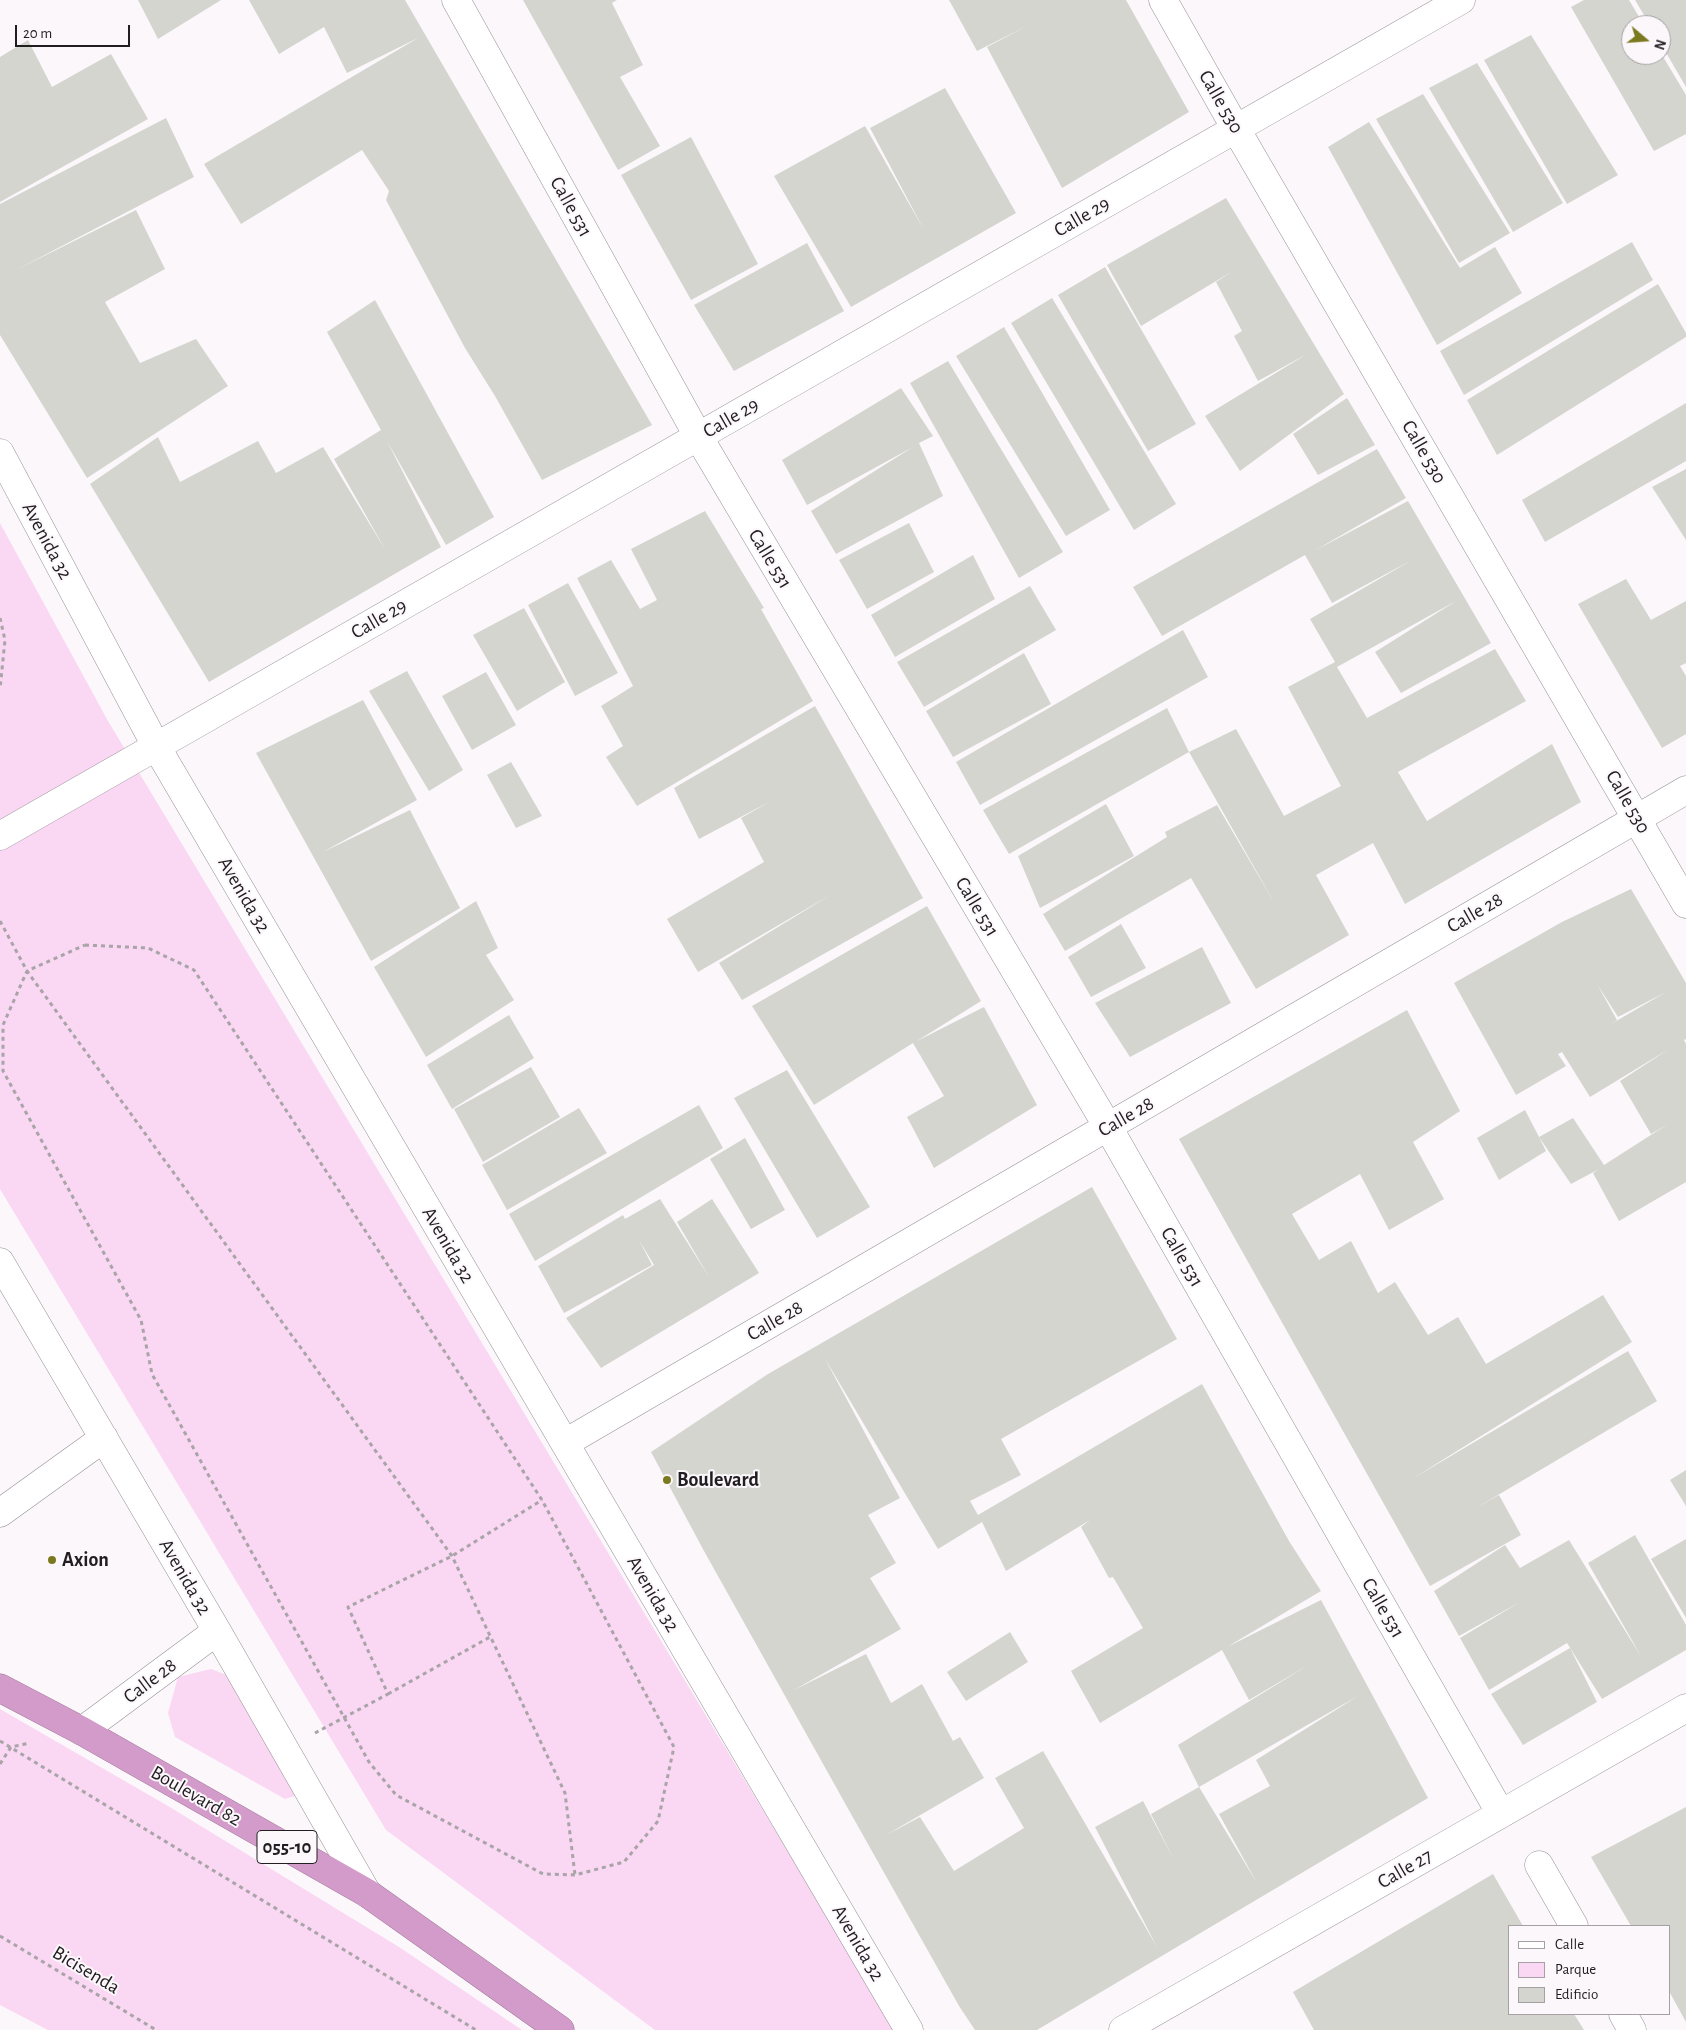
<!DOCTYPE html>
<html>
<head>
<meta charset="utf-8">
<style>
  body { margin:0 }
  #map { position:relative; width:1686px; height:2030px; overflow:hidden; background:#fcf7fb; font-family:"Alegreya Sans",sans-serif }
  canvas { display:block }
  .legend { position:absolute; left:1508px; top:1925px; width:162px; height:90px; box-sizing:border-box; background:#fcf7fb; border:1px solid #a4a0a3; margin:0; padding:6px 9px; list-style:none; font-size:15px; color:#201e20 }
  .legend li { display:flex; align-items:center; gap:10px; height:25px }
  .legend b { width:25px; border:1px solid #a4a0a3 }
  .north { position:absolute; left:1621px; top:15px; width:50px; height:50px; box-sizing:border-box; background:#fcf7fb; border:1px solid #a4a0a3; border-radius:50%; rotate:108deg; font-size:14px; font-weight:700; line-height:20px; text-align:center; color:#201e20 }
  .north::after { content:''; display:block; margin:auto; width:18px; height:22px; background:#7b791f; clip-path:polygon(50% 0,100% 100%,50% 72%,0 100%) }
  .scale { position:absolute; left:15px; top:25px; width:115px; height:22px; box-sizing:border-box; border:2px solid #201e20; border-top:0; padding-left:6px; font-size:15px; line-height:18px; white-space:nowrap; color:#201e20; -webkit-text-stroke:4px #fcf7fb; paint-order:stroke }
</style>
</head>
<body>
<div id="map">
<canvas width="1686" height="2030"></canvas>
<ul class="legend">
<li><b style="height:6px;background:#fff"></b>Calle</li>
<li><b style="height:14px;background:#fad7f3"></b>Parque</li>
<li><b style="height:14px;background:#d4d5cf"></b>Edificio</li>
</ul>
<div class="north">N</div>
<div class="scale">20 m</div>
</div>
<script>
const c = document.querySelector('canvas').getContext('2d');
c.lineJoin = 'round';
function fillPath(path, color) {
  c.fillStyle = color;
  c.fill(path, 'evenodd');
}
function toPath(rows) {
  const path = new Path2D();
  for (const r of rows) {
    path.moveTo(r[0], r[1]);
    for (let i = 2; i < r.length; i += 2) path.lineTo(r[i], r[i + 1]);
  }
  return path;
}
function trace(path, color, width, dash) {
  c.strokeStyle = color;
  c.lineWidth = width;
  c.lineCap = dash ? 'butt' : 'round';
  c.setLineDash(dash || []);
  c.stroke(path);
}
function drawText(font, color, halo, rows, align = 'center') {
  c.font = font + ' "Alegreya Sans",sans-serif';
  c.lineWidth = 4;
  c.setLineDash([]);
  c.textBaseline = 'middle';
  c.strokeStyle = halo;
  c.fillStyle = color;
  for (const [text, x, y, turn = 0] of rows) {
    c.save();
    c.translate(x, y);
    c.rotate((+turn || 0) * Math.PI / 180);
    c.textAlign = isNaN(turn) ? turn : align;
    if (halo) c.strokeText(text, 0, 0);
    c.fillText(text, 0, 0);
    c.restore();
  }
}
fillPath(toPath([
  [0,523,108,721,895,2030,655,2030,386,1830,0,1189],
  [211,1669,229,1676,295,1796,285,1799,175,1737,168,1713,178,1677],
  [0,1709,168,1806,399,1947,522,2030,48,2030,0,2005]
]), '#fad7f3');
fillPath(toPath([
  [138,0,221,0,158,39],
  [249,0,405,0,652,425,542,480,495,396,465,348,386,200,389,191,362,150,241,224,204,164,418,38,347,73,324,27,279,54],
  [523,0,617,0,612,3,643,65,620,77,660,146,618,170],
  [949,0,1126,0,1189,112,1062,188,987,47,1027,26,977,51],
  [1584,0,1629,0,1644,25,1631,25,1631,55,1662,55,1686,95,1686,134,1654,151,1571,7],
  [1635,0,1686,0,1686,87,1661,44,1661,25,1650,25],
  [1531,35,1618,175,1567,204,1484,60],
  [28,40,52,87,111,54,148,119,0,202,0,57],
  [1477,63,1563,203,1513,232,1429,88],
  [945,88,1016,213,851,307,774,176,865,126,924,230,870,128],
  [1423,94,1510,233,1459,263,1376,119],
  [166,118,194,177,16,270,136,210,165,269,105,302,140,363,196,339,228,386,87,478,0,335,0,204],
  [1369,122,1460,268,1495,247,1522,293,1437,345,1328,147],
  [691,137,758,264,691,300,621,175],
  [1226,198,1344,394,1240,471,1205,416,1307,354,1258,381,1234,336,1242,331,1216,282,1233,271,1141,326,1107,265],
  [1632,242,1653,280,1464,395,1440,351],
  [807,243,844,311,734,371,694,305],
  [1105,267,1196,424,1148,451,1058,295],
  [1658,284,1686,333,1686,337,1497,455,1467,400],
  [1052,298,1176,504,1134,530,1011,323],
  [375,300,494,517,446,545,387,441,441,547,209,682,90,484,158,437,180,482,258,441,276,473,323,447,386,551,334,459,381,430,327,332],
  [1004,327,1110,510,1066,536,956,356],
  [948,361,1063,552,1019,578,910,383],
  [901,388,933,436,919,443,943,496,836,554,811,511,913,447,807,505,782,460],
  [1347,398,1375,445,1318,475,1293,434],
  [1686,403,1686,461,1545,542,1522,500],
  [1377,449,1406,498,1314,551,1408,501,1491,643,1401,693,1375,652,1456,601,1337,667,1367,718,1495,649,1526,701,1398,772,1427,821,1552,744,1581,802,1405,904,1373,843,1316,875,1349,935,1256,989,1191,878,1065,951,1043,914,1167,837,1165,832,1217,805,1275,904,1189,752,1236,729,1284,816,1341,786,1288,687,1335,662,1310,619,1412,560,1332,603,1305,555,1162,636,1133,587],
  [1686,469,1686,540,1652,487],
  [705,511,764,608,761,609,813,701,637,806,606,757,623,746,601,706,633,686,577,578,611,560,640,609,657,600,631,549],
  [909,523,934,572,867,609,839,560],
  [973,555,995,599,895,657,871,615],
  [1626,579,1651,620,1686,601,1686,663,1680,666,1686,676,1686,734,1662,748,1578,604],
  [568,583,618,673,575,696,528,605],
  [1030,586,1056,630,924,707,897,662],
  [524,608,565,682,517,711,473,635],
  [1183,630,1208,677,980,805,956,762],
  [1024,653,1051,704,953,757,926,711],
  [407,671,463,770,429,791,369,691],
  [486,672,516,725,472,750,442,696],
  [363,700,417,800,323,852,410,810,460,908,371,961,256,753],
  [815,706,923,898,742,1000,719,963,832,894,698,972,667,919,764,862,741,818,771,801,699,839,674,788],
  [1167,708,1189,752,1009,854,983,810],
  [511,762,542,816,516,828,487,775],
  [1106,804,1134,856,1040,908,1018,856],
  [1631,889,1686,983,1686,1039,1684,1040,1686,1044,1686,1182,1619,1221,1593,1173,1599,1169,1571,1184,1539,1137,1546,1151,1499,1180,1477,1138,1525,1110,1539,1137,1573,1118,1604,1165,1668,1124,1651,1134,1620,1081,1669,1049,1590,1097,1562,1052,1558,1054,1566,1066,1516,1095,1454,983,1562,922],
  [1597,984,1618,1017,1666,992,1611,1024,1617,1020],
  [476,901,498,948,486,955,514,1000,426,1057,374,967],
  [927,906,981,1001,917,1041,984,1007,1037,1105,934,1168,907,1117,944,1096,913,1043,814,1105,752,1006],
  [1121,924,1146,968,1091,997,1068,957],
  [1202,947,1231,1003,1130,1057,1095,1003],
  [1407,1010,1460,1111,1413,1142,1444,1199,1389,1230,1360,1174,1292,1214,1319,1260,1351,1241,1378,1293,1395,1282,1428,1335,1458,1317,1486,1364,1603,1295,1632,1342,1412,1479,1628,1351,1657,1401,1476,1508,1499,1495,1521,1535,1430,1586,1179,1139],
  [509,1015,534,1058,452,1109,427,1065],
  [531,1067,560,1117,483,1162,454,1109],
  [787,1070,870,1207,817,1238,734,1098],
  [699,1105,723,1148,535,1261,509,1214],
  [579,1108,607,1153,507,1210,482,1165],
  [745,1138,785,1210,751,1229,710,1159],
  [1092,1187,1177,1339,1001,1439,1021,1475,970,1501,978,1515,1202,1384,1289,1541,1321,1591,1227,1647,1321,1600,1428,1798,1037,2030,975,2030,959,2006,846,1805,704,1551,651,1452,768,1374],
  [824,1357,938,1549,982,1522,1006,1571,1090,1520,1081,1527,1109,1578,1113,1577,1143,1628,1071,1671,1100,1723,1222,1650,1249,1700,1310,1664,1178,1745,1199,1787,1358,1696,1256,1760,1270,1786,1219,1814,1257,1883,1199,1787,1151,1814,1174,1860,1143,1801,1095,1827,1157,1947,1043,1751,995,1778,1024,1828,954,1871,920,1817,886,1835,984,1778,960,1737,953,1741,922,1684,891,1703,866,1654,794,1690,901,1629,870,1578,896,1563,868,1515,900,1498],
  [660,1199,709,1277,677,1222,712,1199,759,1273,601,1368,566,1318,654,1265,639,1240,652,1265,564,1313,538,1266,623,1215,625,1219],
  [1686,1470,1686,1506,1670,1480],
  [1635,1535,1686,1625,1686,1650,1602,1699,1567,1643,1489,1690,1460,1638,1520,1602,1459,1636,1434,1591,1505,1545,1520,1568,1569,1540,1642,1658,1588,1563],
  [1686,1539,1686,1618,1651,1559],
  [1010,1632,1028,1662,966,1701,947,1672],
  [1570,1648,1597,1702,1523,1745,1491,1694],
  [1686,1807,1686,2022,1670,1993,1670,1926,1631,1926,1591,1857],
  [1493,1874,1523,1926,1510,1926,1510,2014,1574,2014,1584,2030,1314,2030,1293,1992]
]), '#d4d5cf');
const minor = toPath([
  [456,0,698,436,1108,1127,1501,1814],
  [1163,0,1236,129,1686,904],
  [0,453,156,746,909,2030],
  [0,836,1461,0],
  [0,1262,217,1631,367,1893],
  [565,1443,1686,790],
  [0,1513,104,1438],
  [82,1731,217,1631],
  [1539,1865,1574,1926],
  [1623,2014,1632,2030],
  [1123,2030,1686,1708]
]);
const highway = toPath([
  [0,1688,82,1731,367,1893,560,2030]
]);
trace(minor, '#959094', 29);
trace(highway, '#946f8e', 29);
trace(toPath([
  [0,618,5,640,0,689],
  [0,921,27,971,452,1556,565,1793,575,1875],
  [85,945,148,948,194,970,542,1500,674,1747,658,1821,624,1862,575,1875,543,1874,396,1795,369,1762,152,1374,141,1320,3,1071,3,1025,27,971,85,945],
  [388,1694,490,1637],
  [315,1733,388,1694,348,1607,452,1556,542,1500],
  [0,1741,476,2030],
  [0,1764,11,1747,30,1743],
  [0,1936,156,2030]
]), '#a8a4a7', 3, [4, 4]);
trace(minor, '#fff', 28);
trace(highway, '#d39bca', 28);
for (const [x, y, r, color] of [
  [667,1480,5,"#7b791f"],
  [52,1560,5,"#7b791f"]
]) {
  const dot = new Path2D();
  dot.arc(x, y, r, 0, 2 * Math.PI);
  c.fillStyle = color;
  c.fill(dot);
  trace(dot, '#fcf7fb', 2);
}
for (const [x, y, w] of [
  [287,1847,60]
]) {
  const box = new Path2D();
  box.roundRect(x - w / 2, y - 16.5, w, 33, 4);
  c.fillStyle = '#fcf7fb';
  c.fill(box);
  trace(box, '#201e20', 1);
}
drawText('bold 19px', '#201e20', null, [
  ["055-10",287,1847]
]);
drawText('20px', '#201e20', '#fcf7fb', [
  ["Calle 530",1221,102,60],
  ["Calle 531",571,207,61],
  ["Calle 29",1082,217,-30],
  ["Calle 29",731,418,-30],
  ["Calle 530",1424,452,60],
  ["Avenida 32",47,541,62],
  ["Calle 531",770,559,59],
  ["Calle 29",379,619,-30],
  ["Calle 530",1628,802,60],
  ["Avenida 32",244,895,60],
  ["Calle 531",977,907,59],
  ["Calle 28",1475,913,-30],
  ["Calle 28",1126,1117,-30],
  ["Avenida 32",448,1245,60],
  ["Calle 531",1182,1257,60],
  ["Calle 28",775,1321,-30],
  ["Avenida 32",185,1577,60],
  ["Avenida 32",653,1594,60],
  ["Calle 531",1383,1608,60],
  ["Calle 28",150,1681,-37],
  ["Boulevard 82",196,1796,30],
  ["Calle 27",1405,1869,-30],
  ["Avenida 32",858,1943,60],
  ["Bicisenda",86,1970,31]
]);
drawText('bold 20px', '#201e20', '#fcf7fb', [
  ["Boulevard",677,1480],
  ["Axion",62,1560]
], 'left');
</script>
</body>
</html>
